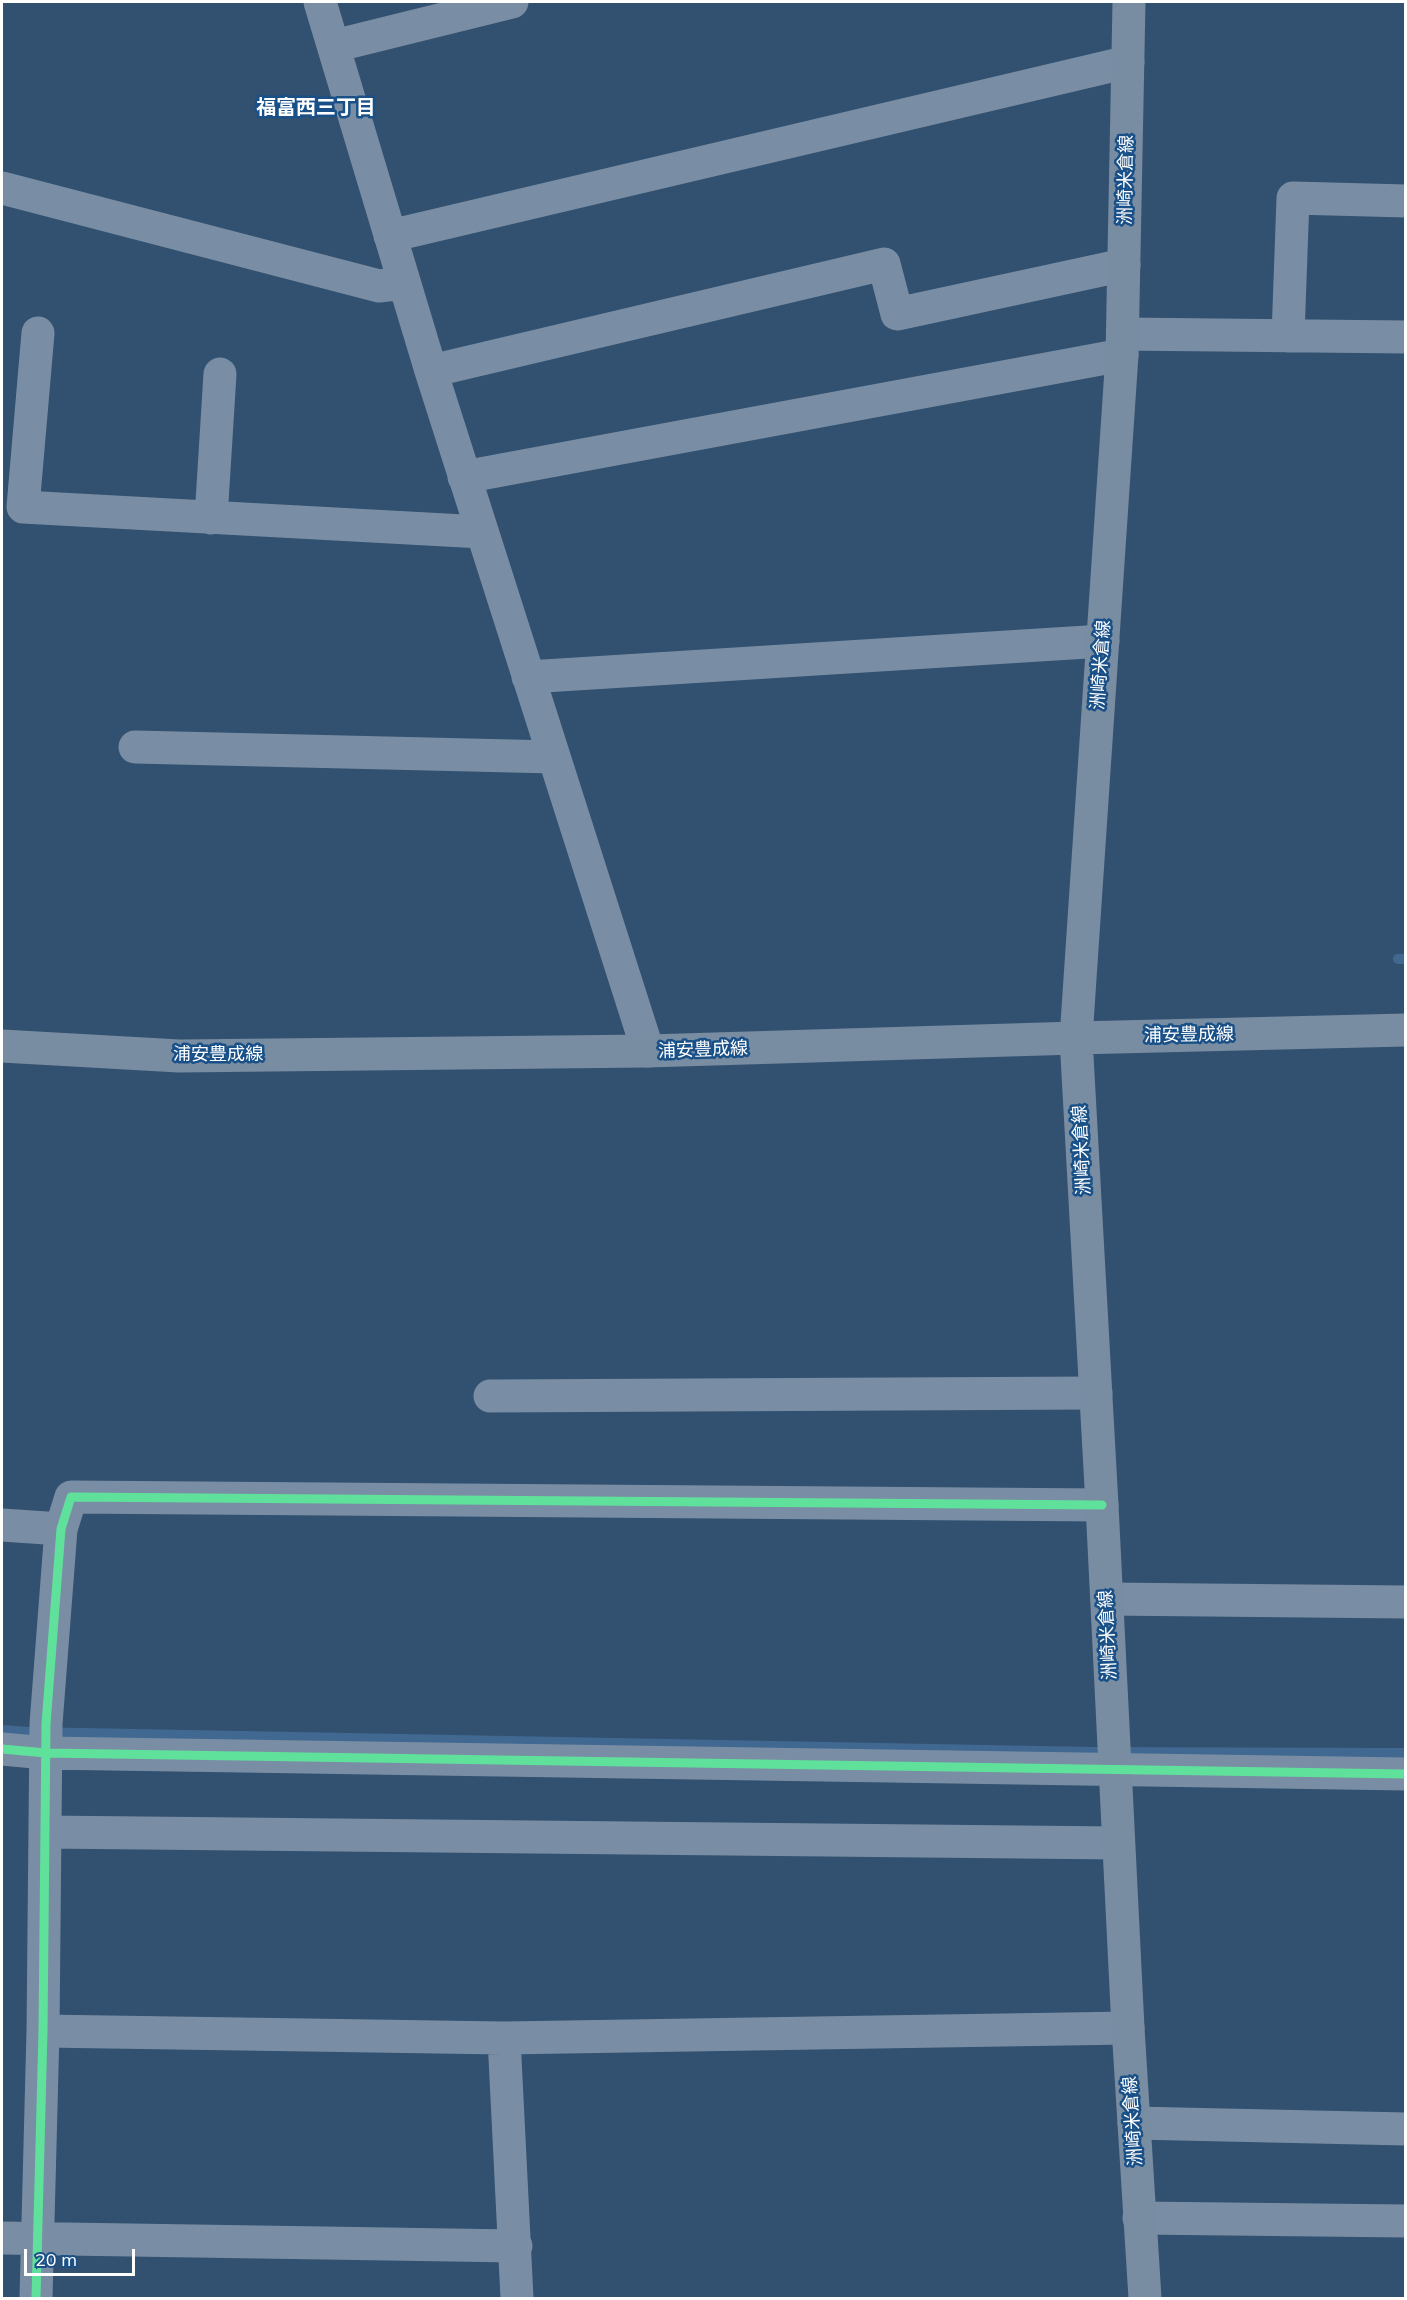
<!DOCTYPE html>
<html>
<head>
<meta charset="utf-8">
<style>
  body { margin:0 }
  #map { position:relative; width:1407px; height:2300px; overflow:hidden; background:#32506f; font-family:Mulish,sans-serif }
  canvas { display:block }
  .frame { position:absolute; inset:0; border:3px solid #fff; pointer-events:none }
  .scale { position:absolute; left:24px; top:2249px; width:111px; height:27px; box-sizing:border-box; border:3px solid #fff; border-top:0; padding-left:8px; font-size:18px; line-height:21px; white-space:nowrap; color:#fff; -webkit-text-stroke:4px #195088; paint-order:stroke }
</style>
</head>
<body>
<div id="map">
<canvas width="1407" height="2300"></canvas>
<div class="frame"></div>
<div class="scale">20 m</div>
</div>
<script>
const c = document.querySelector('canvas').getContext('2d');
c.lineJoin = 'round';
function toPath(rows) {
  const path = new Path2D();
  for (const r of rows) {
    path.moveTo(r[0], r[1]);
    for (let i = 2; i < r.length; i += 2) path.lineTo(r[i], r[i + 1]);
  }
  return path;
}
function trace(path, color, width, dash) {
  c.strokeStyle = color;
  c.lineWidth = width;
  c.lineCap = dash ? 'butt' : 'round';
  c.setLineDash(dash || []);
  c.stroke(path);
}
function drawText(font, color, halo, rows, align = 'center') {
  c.font = font + ' Mulish,"Noto Sans JP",sans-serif';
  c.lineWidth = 5;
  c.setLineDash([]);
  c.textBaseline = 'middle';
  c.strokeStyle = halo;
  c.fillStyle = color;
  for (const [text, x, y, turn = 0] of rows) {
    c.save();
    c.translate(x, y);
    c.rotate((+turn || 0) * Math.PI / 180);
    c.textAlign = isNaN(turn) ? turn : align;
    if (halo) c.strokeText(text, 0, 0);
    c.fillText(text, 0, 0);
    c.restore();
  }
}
trace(toPath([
  [1398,959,1406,959],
  [2,1730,30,1732,1094,1752,1406,1753]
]), '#416890', 10);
trace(toPath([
  [320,2,431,371,648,1051],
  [334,46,512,2],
  [2,188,379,286,404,283],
  [390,236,1128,62],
  [38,333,23,507,482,532],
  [1123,334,1406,337],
  [1288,336,1293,198,1406,201],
  [431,371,884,264,897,314,1124,265],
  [464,477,1122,355],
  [211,518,220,374],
  [528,677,1103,641],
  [135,747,554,757],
  [490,1396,1096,1393],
  [2,1525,61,1529],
  [1107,1599,1406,1602],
  [2,1749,46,1753,1406,1774],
  [45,1832,1118,1843],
  [43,2031,504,2038,1128,2028],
  [504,2038,517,2298],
  [1134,2123,1406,2129],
  [1139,2218,1406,2221],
  [2,2238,516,2246],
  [36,2298,43,2031,46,1724,61,1529,71,1497,1102,1505]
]), '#798ea4', 33);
trace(toPath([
  [1129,2,1122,355,1076,1038,1102,1505,1128,2028,1145,2298],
  [2,1046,179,1056,648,1051,1076,1038,1406,1030]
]), '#788ca2', 33);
trace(toPath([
  [2,1749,46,1753,1406,1774],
  [36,2298,43,2031,46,1724,61,1529,71,1497,1102,1505]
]), '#60e19b', 9);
drawText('18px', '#fff', '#195088', [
  ["洲崎米倉線",1126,180,-89],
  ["洲崎米倉線",1101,665,-86],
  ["浦安豊成線",1189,1035,-1],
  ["浦安豊成線",703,1050,-2],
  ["浦安豊成線",218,1055],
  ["洲崎米倉線",1082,1150,-93],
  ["洲崎米倉線",1108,1635,-93],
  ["洲崎米倉線",1133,2121,-94]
]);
drawText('bold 20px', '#fff', '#195088', [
  ["福富西三丁目",316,108]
]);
</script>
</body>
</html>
